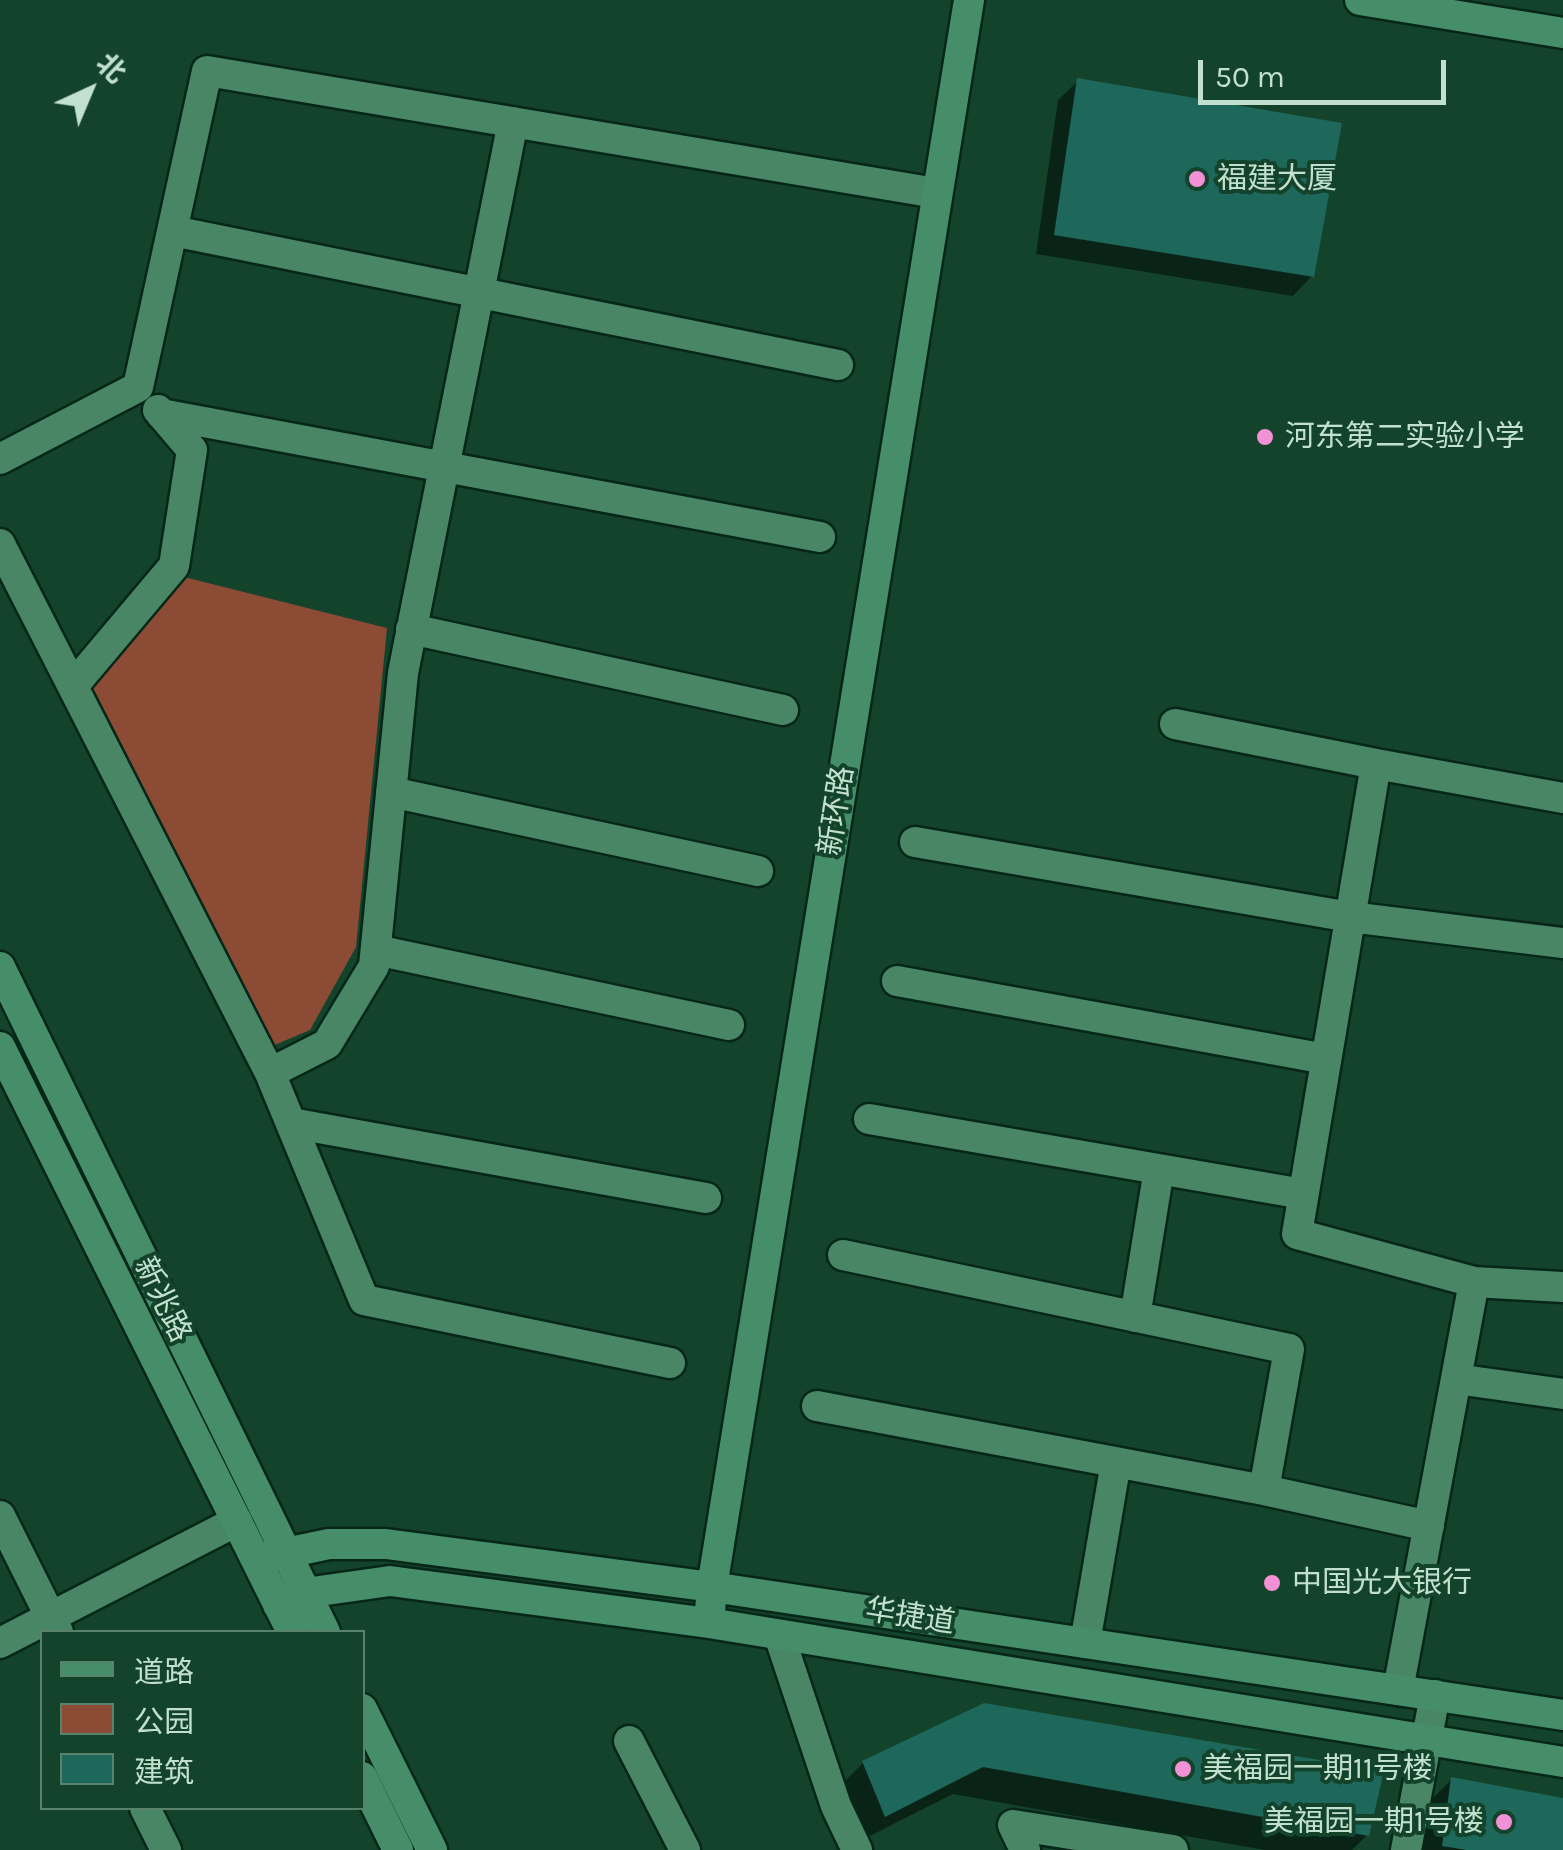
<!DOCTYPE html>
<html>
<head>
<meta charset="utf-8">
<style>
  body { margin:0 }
  #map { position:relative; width:1563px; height:1850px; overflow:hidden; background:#14432c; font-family:Karla,"Noto Sans SC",sans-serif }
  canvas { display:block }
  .legend { position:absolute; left:40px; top:1630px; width:325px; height:180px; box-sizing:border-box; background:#14432c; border:2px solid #59826c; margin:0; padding:12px 18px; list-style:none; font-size:30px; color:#c1e0cd }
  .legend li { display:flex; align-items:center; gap:20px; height:50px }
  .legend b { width:50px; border:2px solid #59826c }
  .north { position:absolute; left:40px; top:40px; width:100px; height:100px; -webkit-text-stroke:8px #14432c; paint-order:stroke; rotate:44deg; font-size:28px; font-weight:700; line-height:40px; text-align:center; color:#c1e0cd }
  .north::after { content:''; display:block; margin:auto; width:35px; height:45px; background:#c1e0cd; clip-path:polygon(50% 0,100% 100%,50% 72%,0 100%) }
  .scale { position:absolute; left:1198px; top:60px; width:248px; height:45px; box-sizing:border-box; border:5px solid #c1e0cd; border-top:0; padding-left:12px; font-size:30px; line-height:35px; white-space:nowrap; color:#c1e0cd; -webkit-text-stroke:8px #14432c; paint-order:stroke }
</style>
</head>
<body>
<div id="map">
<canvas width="1563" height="1850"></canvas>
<ul class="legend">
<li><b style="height:12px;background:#468e69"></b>道路</li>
<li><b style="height:28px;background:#8c4b35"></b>公园</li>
<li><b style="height:28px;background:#1d685b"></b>建筑</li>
</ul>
<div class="north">北</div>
<div class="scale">50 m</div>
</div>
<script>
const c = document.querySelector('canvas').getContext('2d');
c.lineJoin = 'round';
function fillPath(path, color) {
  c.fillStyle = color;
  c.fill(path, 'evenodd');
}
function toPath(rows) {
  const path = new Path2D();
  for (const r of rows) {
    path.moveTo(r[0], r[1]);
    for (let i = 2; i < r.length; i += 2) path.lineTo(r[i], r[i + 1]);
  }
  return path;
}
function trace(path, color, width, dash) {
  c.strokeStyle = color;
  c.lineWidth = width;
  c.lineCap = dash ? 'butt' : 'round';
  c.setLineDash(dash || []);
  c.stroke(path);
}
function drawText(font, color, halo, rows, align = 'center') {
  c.font = font + ' Karla,"Noto Sans SC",sans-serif';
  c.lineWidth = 8;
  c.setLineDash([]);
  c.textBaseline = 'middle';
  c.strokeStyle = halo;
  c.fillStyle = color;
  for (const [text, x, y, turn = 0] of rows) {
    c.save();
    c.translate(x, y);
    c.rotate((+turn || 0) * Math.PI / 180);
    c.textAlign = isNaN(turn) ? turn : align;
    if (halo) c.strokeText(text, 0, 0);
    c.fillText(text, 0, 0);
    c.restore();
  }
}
fillPath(toPath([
  [180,576,387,628,356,947,310,1030,251,1055,80,698]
]), '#8c4b35');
fillPath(toPath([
  [1078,81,1312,276,1293,296,1036,254,1058,100],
  [984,1705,1367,1835,1352,1850,1264,1850,953,1794,856,1843,835,1791,863,1763],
  [1452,1779,1563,1801,1563,1850,1418,1850,1424,1807]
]), '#0007');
fillPath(toPath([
  [1077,78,1342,123,1314,277,1054,235],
  [984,1703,1384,1771,1369,1836,983,1767,885,1817,862,1761],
  [1451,1777,1563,1798,1563,1850,1467,1850,1442,1846]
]), '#1d685b');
const street = toPath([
  [173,231,838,365],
  [161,414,820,537],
  [0,459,138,387,207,71,936,193],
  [0,544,270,1073,364,1300,670,1363],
  [411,629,783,710],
  [73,686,174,566,192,450,158,410],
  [1175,724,1376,764],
  [391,792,758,871],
  [1563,798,1376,764,1297,1234,1474,1282,1563,1287],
  [915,842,1350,917,1563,943],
  [376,950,729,1025],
  [897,981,1326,1059],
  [270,1073,327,1044,374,966,403,673,513,122],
  [869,1119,1303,1194],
  [291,1123,706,1198],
  [843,1255,1289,1349,1264,1490],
  [1135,1317,1159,1169],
  [1456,1379,1563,1394],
  [817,1406,1264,1490,1429,1526],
  [0,1516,58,1632],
  [779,1635,836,1806,857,1850],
  [0,1643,237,1521],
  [1085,1643,1116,1462],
  [1398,1690,1474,1282],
  [629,1741,685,1850],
  [145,1808,166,1850],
  [1025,1850,1013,1825,1173,1850],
  [1406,1850,1435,1695]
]);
const secondary = toPath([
  [1360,0,1563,33],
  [0,967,325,1632],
  [0,1047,292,1632],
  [257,1559,329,1544,386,1544,712,1587,1563,1715],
  [278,1605,305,1593,390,1581,709,1623,1563,1762],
  [709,1623,712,1587,969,0],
  [362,1709,432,1850],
  [362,1777,398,1850]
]);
trace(street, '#062718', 35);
trace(secondary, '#062718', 35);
trace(street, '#498666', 30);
trace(secondary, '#468e69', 30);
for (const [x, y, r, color] of [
  [1197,179,10,"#f391d6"],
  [1265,437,10,"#f391d6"],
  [1272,1583,10,"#f391d6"],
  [1183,1769,10,"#f391d6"],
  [1504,1822,10,"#f391d6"]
]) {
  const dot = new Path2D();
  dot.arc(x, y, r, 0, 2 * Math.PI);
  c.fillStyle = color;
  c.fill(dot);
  trace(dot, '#14432c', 4);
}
drawText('30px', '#c1e0cd', '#14432c', [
  ["福建大厦",1217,179],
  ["河东第二实验小学",1285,437],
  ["中国光大银行",1292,1583],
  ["美福园一期11号楼",1203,1769],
  ["美福园一期1号楼",1484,1822,"right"]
], 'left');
drawText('30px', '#c1e0cd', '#14432c', [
  ["新环路",837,811,-81],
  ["新兆路",162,1300,64],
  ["华捷道",910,1617,9]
]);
</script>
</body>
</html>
